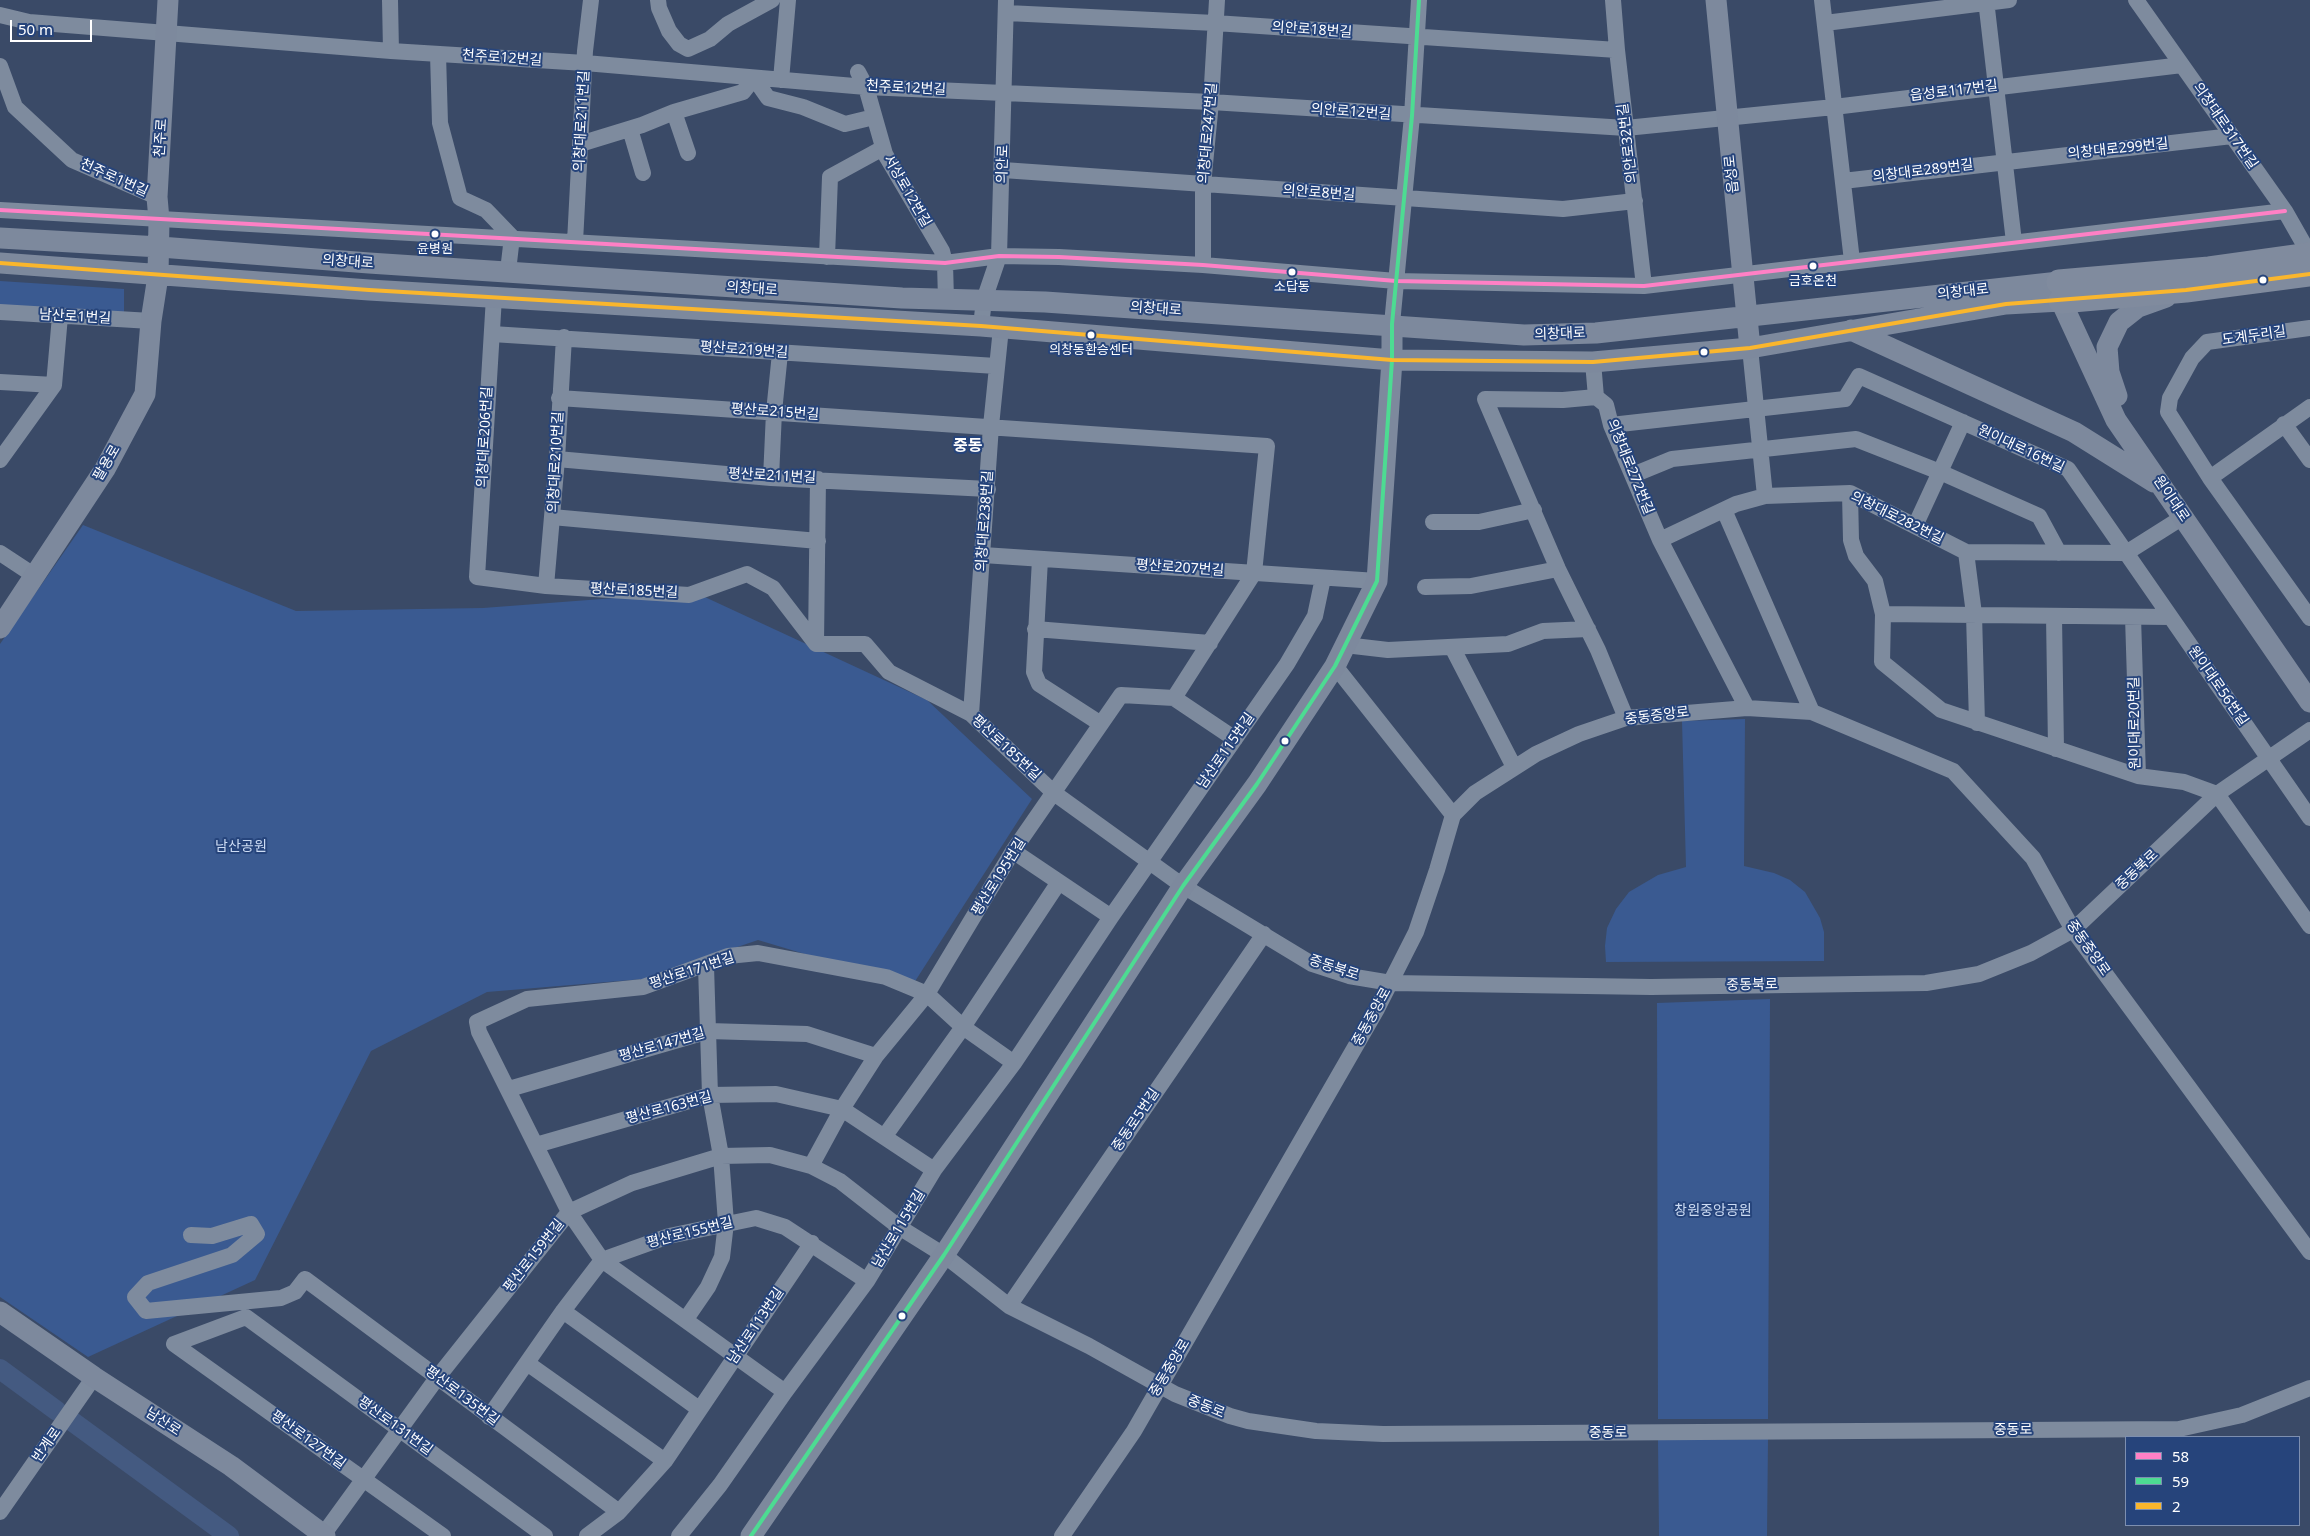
<!DOCTYPE html>
<html>
<head>
<meta charset="utf-8">
<style>
  body { margin:0 }
  #map { position:relative; width:2310px; height:1536px; overflow:hidden; background:#3a4a67; font-family:"Noto Sans",sans-serif }
  canvas { display:block }
  .legend { position:absolute; left:2125px; top:1436px; width:175px; height:90px; box-sizing:border-box; background:#26447b; border:1px solid #7d8fb0; margin:0; padding:6px 9px; list-style:none; font-size:15px; color:#fff }
  .legend li { display:flex; align-items:center; gap:10px; height:25px }
  .legend b { width:25px; border:1px solid #7d8fb0 }
  .scale { position:absolute; left:10px; top:20px; width:82px; height:22px; box-sizing:border-box; border:2px solid #fff; border-top:0; padding-left:6px; font-size:15px; line-height:18px; white-space:nowrap; color:#fff; -webkit-text-stroke:4px #26447b; paint-order:stroke }
</style>
</head>
<body>
<div id="map">
<canvas width="2310" height="1536"></canvas>
<ul class="legend">
<li><b style="height:6px;background:#ff80c5"></b>58</li>
<li><b style="height:6px;background:#4ddb92"></b>59</li>
<li><b style="height:6px;background:#fab62d"></b>2</li>
</ul>
<div class="scale">50 m</div>
</div>
<script>
const c = document.querySelector('canvas').getContext('2d');
c.lineJoin = 'round';
function fillPath(path, color) {
  c.fillStyle = color;
  c.fill(path, 'evenodd');
}
function toPath(rows) {
  const path = new Path2D();
  for (const r of rows) {
    path.moveTo(r[0], r[1]);
    for (let i = 2; i < r.length; i += 2) path.lineTo(r[i], r[i + 1]);
  }
  return path;
}
function trace(path, color, width, dash) {
  c.strokeStyle = color;
  c.lineWidth = width;
  c.lineCap = dash ? 'butt' : 'round';
  c.setLineDash(dash || []);
  c.stroke(path);
}
function drawText(font, color, halo, rows, align = 'center') {
  c.font = font + ' "Noto Sans","Noto Sans KR",sans-serif';
  c.lineWidth = 4;
  c.setLineDash([]);
  c.textBaseline = 'middle';
  c.strokeStyle = halo;
  c.fillStyle = color;
  for (const [text, x, y, turn = 0] of rows) {
    c.save();
    c.translate(x, y);
    c.rotate((+turn || 0) * Math.PI / 180);
    c.textAlign = isNaN(turn) ? turn : align;
    if (halo) c.strokeText(text, 0, 0);
    c.fillText(text, 0, 0);
    c.restore();
  }
}
fillPath(toPath([
  [0,281,124,289,124,315,0,307],
  [83,525,296,611,483,608,694,592,927,700,1032,799,912,986,758,940,643,979,487,992,371,1051,255,1280,88,1357,0,1297,0,644],
  [1745,719,1744,866,1774,873,1790,880,1805,892,1820,918,1824,932,1824,961,1606,962,1605,946,1607,928,1616,909,1629,892,1658,875,1686,867,1682,721],
  [1770,999,1768,1419,1658,1419,1657,1003],
  [1768,1439,1767,1536,1659,1536,1658,1440]
]), '#3a5a91');
trace(toPath([
  [0,1369,57,1411],
  [73,1422,229,1536]
]), '#445a81', 20);
trace(toPath([
  [390,0,391,51],
  [658,0,659,8,669,31,679,44,688,49,710,39,728,24,772,0],
  [1613,0,1617,50,1644,286],
  [1822,0,1852,261],
  [1986,0,2014,242],
  [2136,0,2285,211,2310,255],
  [1007,13,1215,23,1617,50],
  [0,15,29,22,391,51,585,63,866,87,1211,102,1626,128,1834,107,2182,65],
  [1825,23,2009,0],
  [438,54,440,123,460,198,486,210,512,237,508,271],
  [0,66,15,107,72,160,157,197],
  [858,72,866,87,885,154,942,251,945,263,946,300],
  [781,80,788,0],
  [674,112,688,153],
  [630,129,643,173],
  [580,144,642,125,674,112,743,92,754,78,768,98,803,107,845,124,874,117],
  [1003,170,1563,209,1635,201],
  [1843,181,2232,136],
  [0,210,945,263,999,256,1059,257,1203,265,1396,281,1644,286,2285,211],
  [575,242,585,51,591,0],
  [827,257,830,177,883,148],
  [1203,265,1203,185,1211,102,1217,0],
  [494,297,477,577,546,586,689,595,747,574,773,588,816,644,865,644,889,672,971,714,1054,793,1183,886,1312,964,1349,976,1391,983,1651,987,1926,983,1979,974,2031,953,2073,930,2217,794,2310,730],
  [0,312,151,321],
  [1392,324,1412,116,1419,0],
  [981,326,984,300,999,256,1006,0],
  [2310,328,2207,342,2192,358,2170,398,2168,412,2210,478,2310,618],
  [492,334,996,366],
  [1750,348,1765,496],
  [1593,362,1596,397,1563,400,1485,399,1558,569,1598,650,1626,718],
  [0,382,54,385],
  [1596,397,1606,405,1611,425,1660,540,1747,708],
  [559,398,1267,446,1254,573,1174,698],
  [2284,424,2310,460],
  [1611,425,1845,399,1859,376,2068,469,2310,818],
  [557,459,771,478,988,489],
  [0,460,54,385,60,316],
  [1633,475,1672,459,1856,439,1940,472,2039,516,2059,553],
  [771,478,774,412,780,353],
  [2210,478,2310,407],
  [1850,493,1851,540,1856,556,1875,581,1883,614,1882,662,1941,710,2138,776,2133,617],
  [1724,510,1812,712],
  [552,517,818,541],
  [1433,522,1479,522,1534,510],
  [1915,526,1963,422],
  [1660,540,1736,504,1765,496,1850,493,1966,552,2126,553,2183,517],
  [1966,552,1974,614,1977,723],
  [0,553,35,576],
  [983,555,1377,581],
  [1040,559,1034,672,1039,684,1101,724],
  [546,586,557,459,564,337],
  [1425,587,1471,586,1558,569],
  [1883,614,2170,617],
  [2054,616,2056,749],
  [1035,629,1210,643],
  [816,644,818,479],
  [1345,645,1388,650,1508,644,1543,631,1588,629],
  [1452,647,1514,767],
  [1335,666,1453,815],
  [971,714,991,426,1001,328],
  [2138,776,2184,782,2217,794,2310,926],
  [1013,851,1111,917],
  [509,1089,709,1031,807,1034,876,1056],
  [884,1137,963,1027,1059,882],
  [536,1145,710,1095,776,1094,842,1109,934,1170],
  [811,1166,842,1109,876,1056,927,994,1013,851,1121,695,1174,698,1235,739],
  [191,1235,212,1236,251,1224,257,1234,232,1255,148,1283,135,1297,146,1311,281,1298,295,1292,305,1279,619,1512],
  [1009,1306,1264,934],
  [563,1311,699,1409],
  [686,1319,708,1287,722,1257,726,1223,721,1156,710,1095,706,966],
  [174,1344,246,1317,545,1536],
  [174,1344,443,1536],
  [527,1363,665,1461],
  [785,1392,602,1260,569,1212,479,1032,477,1022,527,999,643,987,728,956,758,953,886,977,927,994,963,1027,1014,1063],
  [489,1417,563,1311,602,1260,669,1236,756,1218,785,1227,867,1281],
  [0,1512,94,1377],
  [323,1535,437,1378,569,1212,632,1183,721,1156,770,1155,811,1166,840,1181,899,1227,944,1255,1009,1306,1089,1346,1175,1394,1230,1416,1248,1421,1316,1431,1383,1434,2179,1429,2242,1415,2310,1388],
  [587,1536,619,1512,665,1461,812,1243],
  [679,1536,720,1485,785,1392,867,1281,934,1170,1014,1063,1111,917,1287,664,1315,616,1323,578],
  [1062,1536,1134,1431,1377,1009,1416,932,1437,870,1453,815,1475,793,1536,754,1579,734,1626,718,1747,708,1812,712,1953,771,2033,858,2073,930,2310,1252]
]), '#7e8b9e', 16);
trace(toPath([
  [1716,0,1750,348],
  [0,238,160,247,369,263,902,298,1045,302,1524,335,1596,333,2059,282,2061,301,2116,420,2310,702],
  [0,263,369,290,981,326,1392,360,1593,362,1750,348,2006,304,2061,301],
  [1851,330,2074,432,2154,482],
  [2117,396,2109,372,2107,347,2119,322,2138,307,2166,297],
  [0,628,105,469,145,394,151,321,158,276,159,220,157,197,168,0],
  [0,1312,94,1377,231,1466,325,1536],
  [751,1536,944,1255,1183,886,1257,784,1335,666,1377,581,1392,360,1392,324]
]), '#7d899d', 21);
trace(toPath([
  [2059,282,2209,269,2310,255],
  [2061,301,2186,290,2310,274]
]), '#808b9e', 25);
trace(toPath([
  [0,210,945,263,999,256,1059,257,1203,265,1396,281,1644,286,2285,211]
]), '#ff80c5', 4);
trace(toPath([
  [751,1536,944,1255,1183,886,1257,784,1335,666,1377,581,1392,360,1392,324,1412,116,1419,0]
]), '#4ddb92', 4);
trace(toPath([
  [0,263,369,290,981,326,1392,360,1593,362,1750,348,2006,304,2186,290,2310,274]
]), '#fab62d', 4);
for (const [x, y, r, color] of [
  [435,234,4.5,"#fff"],
  [1813,266,4.5,"#fff"],
  [1292,272,4.5,"#fff"],
  [2263,280,4.5,"#fff"],
  [1091,335,4.5,"#fff"],
  [1704,352,4.5,"#fff"],
  [1285,741,4.5,"#fff"],
  [902,1316,4.5,"#fff"]
]) {
  const dot = new Path2D();
  dot.arc(x, y, r, 0, 2 * Math.PI);
  c.fillStyle = color;
  c.fill(dot);
  trace(dot, '#26447b', 2);
}
drawText('13px', '#fff', '#26447b', [
  ["윤병원",435,249],
  ["금호온천",1813,281],
  ["소답동",1292,287],
  ["의창동환승센터",1091,350]
]);
drawText('14px', '#fff', '#26447b', [
  ["의안로18번길",1312,30,4],
  ["천주로12번길",502,58,4],
  ["천주로12번길",906,88,3],
  ["읍성로117번길",1954,91,-7],
  ["의안로12번길",1351,112,4],
  ["의창대로211번길",582,121,-87],
  ["의창대로317번길",2225,126,55],
  ["의창대로247번길",1208,133,-85],
  ["천주로",161,138,-86],
  ["의안로32번길",1628,143,-97],
  ["의창대로299번길",2118,149,-6],
  ["의안로",1003,164,-88],
  ["의창대로289번길",1923,171,-7],
  ["읍성로",1732,174,-96],
  ["천주로1번길",114,178,24],
  ["서상로12번길",907,191,60],
  ["의안로8번길",1319,193,4],
  ["의창대로",348,262,4],
  ["의창대로",752,289,4],
  ["의창대로",1963,292,-6],
  ["의창대로",1156,309,4],
  ["남산로1번길",75,317,3],
  ["의창대로",1560,334,-2],
  ["도계두리길",2254,336,-8],
  ["평산로219번길",744,350,4],
  ["평산로215번길",775,412,4],
  ["의창대로206번길",485,437,-87],
  ["원이대로16번길",2021,449,25],
  ["의창대로210번길",556,462,-87],
  ["팔용로",107,463,-60],
  ["의창대로272번길",1630,467,68],
  ["평산로211번길",772,476,3],
  ["원이대로",2171,499,56],
  ["의창대로282번길",1897,518,26],
  ["의창대로238번길",985,521,-86],
  ["평산로207번길",1180,568,4],
  ["평산로185번길",634,591,3],
  ["원이대로56번길",2218,686,55],
  ["중동중앙로",1657,716,-7],
  ["원이대로20번길",2135,723,-91],
  ["평산로185번길",1006,748,43],
  ["남산로115번길",1226,751,-55],
  ["중동북로",2137,870,-43],
  ["평산로195번길",999,877,-58],
  ["중동중앙로",2088,948,55],
  ["중동북로",1334,968,18],
  ["평산로171번길",692,971,-18],
  ["중동북로",1752,985,-1],
  ["중동중앙로",1372,1017,-61],
  ["평산로147번길",662,1045,-16],
  ["평산로163번길",669,1108,-15],
  ["중동로5번길",1136,1120,-56],
  ["남산로115번길",899,1229,-59],
  ["평산로155번길",690,1233,-14],
  ["평산로159번길",534,1256,-52],
  ["남산로113번길",756,1326,-56],
  ["중동중앙로",1170,1368,-59],
  ["평산로135번길",462,1396,37],
  ["중동로",1206,1407,22],
  ["남산로",163,1422,33],
  ["평산로131번길",395,1426,36],
  ["중동로",2013,1430],
  ["중동로",1608,1433],
  ["평산로127번길",308,1440,36],
  ["반계로",47,1445,-55]
]);
drawText('14px', '#ccdbf3', '#26447b', [
  ["남산공원",241,847],
  ["창원중앙공원",1713,1211]
]);
drawText('bold 16px', '#fff', '#26447b', [
  ["중동",968,446]
]);
</script>
</body>
</html>
